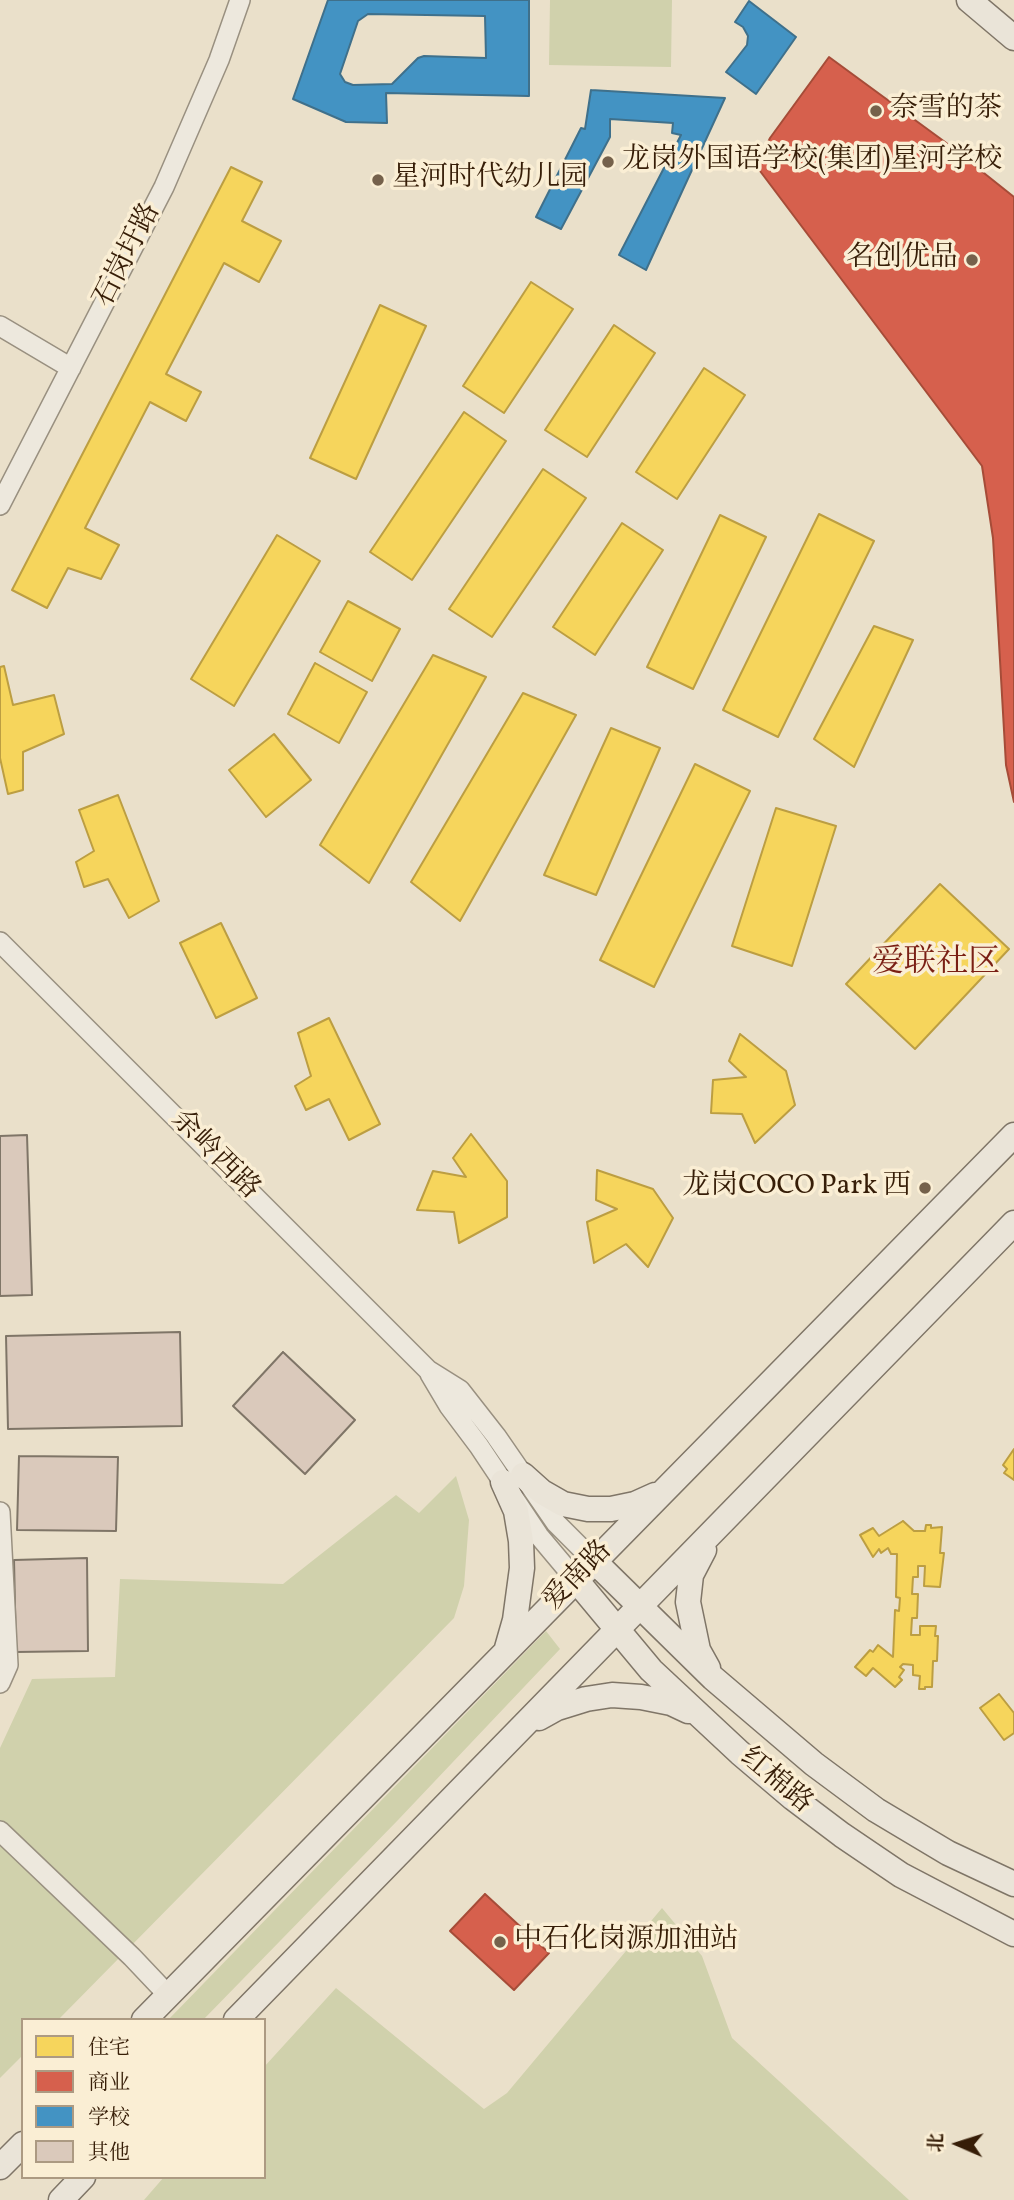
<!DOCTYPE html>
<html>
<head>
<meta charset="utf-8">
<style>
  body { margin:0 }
  #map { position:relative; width:1014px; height:2200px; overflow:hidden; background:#eae0ca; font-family:Vollkorn,"Noto Serif SC",serif }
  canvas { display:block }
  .legend { position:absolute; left:21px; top:2018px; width:245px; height:161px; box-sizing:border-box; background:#faeed4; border:2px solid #ac9a82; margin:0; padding:9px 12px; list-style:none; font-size:21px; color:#361d07 }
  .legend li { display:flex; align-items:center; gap:14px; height:35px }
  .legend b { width:35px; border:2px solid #ac9a82 }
  .north { position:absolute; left:923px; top:2109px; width:70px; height:70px; -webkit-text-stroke:5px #faeed4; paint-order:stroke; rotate:273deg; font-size:19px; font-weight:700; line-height:28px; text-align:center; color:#361d07 }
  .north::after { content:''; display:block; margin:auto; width:24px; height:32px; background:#361d07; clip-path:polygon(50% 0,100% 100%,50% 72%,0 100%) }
</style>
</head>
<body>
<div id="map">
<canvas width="1014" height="2200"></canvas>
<ul class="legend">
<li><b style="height:19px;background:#f6d55c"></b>住宅</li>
<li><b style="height:19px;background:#d6604d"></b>商业</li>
<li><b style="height:19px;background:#4393c3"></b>学校</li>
<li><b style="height:19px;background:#dac9bb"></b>其他</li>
</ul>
<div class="north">北</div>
</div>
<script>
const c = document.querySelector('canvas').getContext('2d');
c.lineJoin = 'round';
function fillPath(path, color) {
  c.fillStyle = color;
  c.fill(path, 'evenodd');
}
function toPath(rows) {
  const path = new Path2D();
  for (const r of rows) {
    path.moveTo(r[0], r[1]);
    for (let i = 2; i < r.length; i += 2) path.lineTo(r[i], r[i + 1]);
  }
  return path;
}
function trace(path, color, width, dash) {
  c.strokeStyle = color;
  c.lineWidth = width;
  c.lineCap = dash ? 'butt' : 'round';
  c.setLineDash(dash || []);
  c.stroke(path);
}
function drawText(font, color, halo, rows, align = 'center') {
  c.font = font + ' Vollkorn,"Noto Serif SC",serif';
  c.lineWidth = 7;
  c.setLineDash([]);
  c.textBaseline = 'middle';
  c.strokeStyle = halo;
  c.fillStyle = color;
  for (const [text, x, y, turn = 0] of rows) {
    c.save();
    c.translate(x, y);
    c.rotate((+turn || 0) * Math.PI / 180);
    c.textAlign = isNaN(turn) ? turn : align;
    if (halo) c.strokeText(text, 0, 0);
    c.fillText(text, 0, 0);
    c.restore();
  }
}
fillPath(toPath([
  [550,0,672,0,671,67,549,65],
  [456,1476,469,1520,464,1586,454,1618,58,2020,23,2020,23,2055,0,2078,0,1748,32,1679,115,1677,120,1579,283,1584,396,1495,419,1513],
  [546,1631,560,1649,398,1820,203,2020,168,2020],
  [662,1908,702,1956,732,2038,909,2200,144,2200,164,2177,264,2177,264,2067,336,1988,484,2109,507,2093]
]), '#d0d1ac');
const homes = toPath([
  [231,167,262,182,242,221,281,241,259,282,224,263,166,374,201,392,186,421,150,402,85,528,119,545,101,579,68,568,47,608,12,590,231,167],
  [531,282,573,309,504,413,463,386,531,282],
  [380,305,426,326,356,479,310,458,380,305],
  [614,325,655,353,587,457,545,430,614,325],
  [704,368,745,395,677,499,636,472,704,368],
  [464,412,506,441,412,580,370,552,464,412],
  [543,469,586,498,492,637,449,609,543,469],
  [819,514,874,541,778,737,723,710,819,514],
  [720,515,766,537,693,689,647,667,720,515],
  [622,523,663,550,595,655,553,627,622,523],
  [277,535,320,561,234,706,191,679,277,535],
  [348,601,400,629,372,681,320,652,348,601],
  [874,626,913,640,854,767,814,739,874,626],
  [433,655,486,677,369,883,320,845,433,655],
  [315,663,367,692,339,743,288,714,315,663],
  [4,666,13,705,54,695,64,734,23,752,23,790,8,794,0,758,0,667,4,666],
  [523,693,576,715,460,921,411,882,523,693],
  [611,728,660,748,596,895,544,875,611,728],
  [274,734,311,780,266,817,229,770,274,734],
  [695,764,750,791,654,987,600,960,695,764],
  [118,795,159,901,129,918,108,879,84,887,76,862,94,851,79,810,118,795],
  [776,808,836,826,792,966,732,946,776,808],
  [940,884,1009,949,915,1049,846,984,940,884],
  [221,923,257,998,216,1018,180,943,221,923],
  [329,1018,380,1124,349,1140,329,1099,306,1110,295,1086,311,1076,298,1033,329,1018],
  [740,1034,786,1071,795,1105,755,1143,742,1114,711,1113,713,1080,746,1077,729,1061,740,1034],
  [471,1134,507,1181,507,1217,459,1243,454,1212,417,1210,433,1171,466,1177,453,1158,471,1134],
  [597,1170,653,1189,673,1218,648,1267,626,1244,594,1263,587,1222,617,1209,596,1200,597,1170],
  [1014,1449,1014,1480,1004,1473,1007,1469,1003,1465,1014,1449],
  [903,1521,914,1531,925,1531,926,1525,931,1525,931,1528,942,1527,940,1553,944,1553,940,1587,924,1586,925,1566,918,1566,918,1577,913,1577,912,1594,918,1594,917,1618,912,1618,911,1635,920,1635,920,1626,936,1626,935,1636,938,1636,937,1661,933,1661,932,1687,925,1687,925,1689,919,1689,920,1676,913,1675,913,1665,903,1664,900,1667,904,1670,899,1677,902,1680,895,1687,873,1668,866,1676,855,1667,870,1650,873,1652,878,1645,893,1657,895,1610,899,1611,900,1598,896,1597,897,1554,891,1554,888,1548,881,1553,879,1549,873,1557,860,1535,873,1528,879,1536,903,1521],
  [999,1694,1014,1713,1014,1733,1004,1740,980,1708,999,1694]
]);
fillPath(homes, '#f6d55c');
trace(homes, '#bc9e42', 2);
const shops = toPath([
  [829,57,945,142,1014,197,1014,802,1006,765,993,538,982,466,757,167,770,138,829,57],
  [485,1894,549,1953,514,1990,450,1931,485,1894]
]);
fillPath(shops, '#d6604d');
trace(shops, '#a64c38', 2);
const schools = toPath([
  [328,0,529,0,529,96,386,93,387,123,346,122,293,99,328,0],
  [368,14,485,16,486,58,424,56,418,58,392,84,353,85,345,82,340,74,358,21,368,14],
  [749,1,796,37,756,94,726,72,747,45,748,36,743,27,735,22,749,1],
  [591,90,725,98,646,270,619,255,681,135,672,133,673,123,610,119,610,137,561,229,536,217,581,128,585,129,591,90]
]);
fillPath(schools, '#4393c3');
trace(schools, '#3f708b', 2);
const building = toPath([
  [27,1135,32,1295,0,1296,0,1136,27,1135],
  [180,1332,182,1426,8,1429,6,1336,180,1332],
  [283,1352,355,1420,305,1474,233,1406,283,1352],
  [19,1456,118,1457,116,1531,17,1530,19,1456],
  [87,1558,88,1651,16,1652,14,1560,87,1558]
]);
fillPath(building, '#dac9bb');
trace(building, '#7f7567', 2);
const minor = toPath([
  [0,326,71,368],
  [0,505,164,187,219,60,240,0],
  [0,942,428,1370,460,1390,496,1436,556,1523,594,1561],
  [430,1374,449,1406,479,1446,539,1536,576,1580],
  [0,1512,8,1665,0,1683],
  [0,1831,132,1957,168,1995]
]);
const major = toPath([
  [969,0,1014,38],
  [523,1475,542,1492,563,1504,588,1509,611,1509,635,1504,655,1495],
  [503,1482,516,1511,521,1541,522,1568,515,1620,507,1648],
  [704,1550,691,1575,688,1602,698,1650,708,1668],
  [594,1561,713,1678,814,1764,876,1810,948,1853,1014,1884],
  [576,1580,651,1670,740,1753,793,1798,842,1835,901,1875,1014,1934],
  [539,1718,557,1708,586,1699,612,1695,641,1697,671,1703,688,1711],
  [144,2020,1014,1135],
  [236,2020,1014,1223],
  [0,2167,23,2144],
  [61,2200,83,2177]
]);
trace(minor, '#999080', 22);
trace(major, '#7f7567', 27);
trace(minor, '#ede8dd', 19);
trace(major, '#eae4d8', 24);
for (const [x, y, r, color] of [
  [876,111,7,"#75614b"],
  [608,162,7,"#75614b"],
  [378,180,7,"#75614b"],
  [972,260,7,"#75614b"],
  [925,1188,7,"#75614b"],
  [500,1942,7,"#75614b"]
]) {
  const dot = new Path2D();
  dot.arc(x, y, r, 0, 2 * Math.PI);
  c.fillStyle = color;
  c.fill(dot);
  trace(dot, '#faeed4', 2.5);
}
drawText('28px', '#361d07', '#faeed4', [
  ["奈雪的茶",890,111],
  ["龙岗外国语学校(集团)星河学校",622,162],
  ["星河时代幼儿园",392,180],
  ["名创优品",958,260,"right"],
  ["龙岗COCO Park 西",911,1188,"right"],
  ["中石化岗源加油站",514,1942]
], 'left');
drawText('28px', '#361d07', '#faeed4', [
  ["石岗圩路",129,256,-63],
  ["余岭西路",214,1156,45],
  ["爱南路",579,1577,-46],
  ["红棉路",775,1782,40]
]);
drawText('32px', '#7a1f14', '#faeed4', [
  ["爱联社区",936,965]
]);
</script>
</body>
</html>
